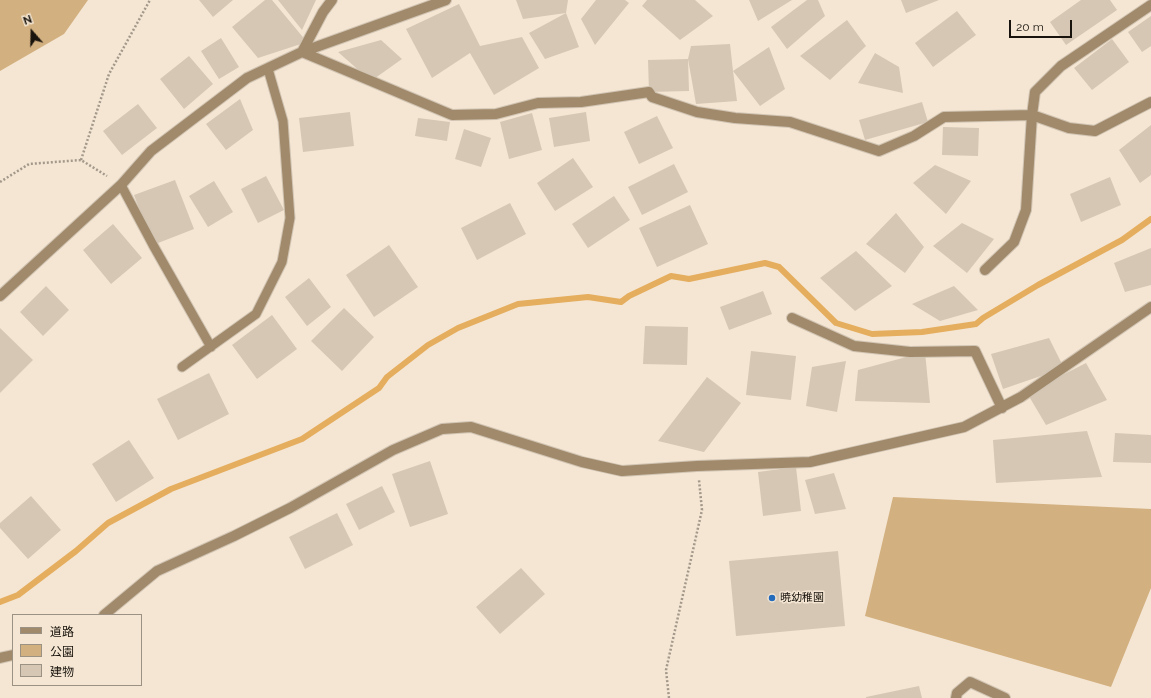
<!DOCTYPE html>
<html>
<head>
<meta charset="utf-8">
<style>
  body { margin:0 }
  #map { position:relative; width:1151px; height:698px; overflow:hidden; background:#f4e6d3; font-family:Raleway,"Noto Sans JP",sans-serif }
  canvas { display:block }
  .legend { position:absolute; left:12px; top:614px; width:130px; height:72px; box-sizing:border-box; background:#f4e6d3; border:1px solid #9c9283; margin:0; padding:5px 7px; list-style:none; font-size:12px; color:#18130c }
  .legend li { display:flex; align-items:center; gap:8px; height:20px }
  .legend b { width:20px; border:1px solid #9c9283 }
  .north { position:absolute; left:12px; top:12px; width:40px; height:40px; -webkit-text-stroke:3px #f4e6d3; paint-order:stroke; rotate:340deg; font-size:11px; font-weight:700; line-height:16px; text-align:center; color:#18130c }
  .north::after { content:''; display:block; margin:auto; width:14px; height:18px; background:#18130c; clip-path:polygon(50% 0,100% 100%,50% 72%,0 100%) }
  .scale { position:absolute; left:1009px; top:20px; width:63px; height:18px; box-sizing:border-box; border:2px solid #18130c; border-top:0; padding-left:5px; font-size:12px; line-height:14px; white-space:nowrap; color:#18130c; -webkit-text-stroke:3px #f4e6d3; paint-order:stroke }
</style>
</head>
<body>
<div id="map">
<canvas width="1151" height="698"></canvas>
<ul class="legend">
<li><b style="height:5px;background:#a18a6b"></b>道路</li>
<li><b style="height:11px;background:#d3b080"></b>公園</li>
<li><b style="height:11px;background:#d5c7b4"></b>建物</li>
</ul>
<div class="north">N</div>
<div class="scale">20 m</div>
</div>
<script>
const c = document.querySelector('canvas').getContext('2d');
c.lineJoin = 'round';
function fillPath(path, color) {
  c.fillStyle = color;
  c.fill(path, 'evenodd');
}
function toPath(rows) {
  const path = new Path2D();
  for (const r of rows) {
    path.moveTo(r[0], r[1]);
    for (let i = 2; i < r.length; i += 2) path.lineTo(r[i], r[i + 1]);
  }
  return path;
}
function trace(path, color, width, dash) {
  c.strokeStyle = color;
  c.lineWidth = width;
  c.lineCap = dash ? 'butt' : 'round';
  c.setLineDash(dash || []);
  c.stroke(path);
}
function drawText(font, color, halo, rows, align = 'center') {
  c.font = font + ' Raleway,"Noto Sans JP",sans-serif';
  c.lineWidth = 3;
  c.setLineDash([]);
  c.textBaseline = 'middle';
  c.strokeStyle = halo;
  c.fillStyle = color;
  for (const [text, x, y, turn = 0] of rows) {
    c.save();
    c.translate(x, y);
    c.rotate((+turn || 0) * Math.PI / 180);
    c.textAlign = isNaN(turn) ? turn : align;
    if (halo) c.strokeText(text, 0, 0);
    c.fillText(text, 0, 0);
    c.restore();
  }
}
fillPath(toPath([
  [0,0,88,0,64,34,0,71],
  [893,497,1151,509,1151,588,1111,687,865,616]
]), '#d3b080');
trace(toPath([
  [0,602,18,595,76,551,108,523,171,489,302,439,379,388,387,377,428,345,458,328,518,304,588,297,621,302,629,296,671,276,689,279,765,263,779,267,836,323,872,334,922,332,976,324,983,318,1038,285,1122,240,1151,219]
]), '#e5ad5e', 6);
fillPath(toPath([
  [199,0,233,0,213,17],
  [265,0,272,0,307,42,258,58,232,27],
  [278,0,316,0,302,30],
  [516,0,568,0,566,13,523,19],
  [596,0,625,0,629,3,595,45,581,19],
  [647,0,695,0,713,16,680,40,642,6],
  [749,0,792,0,758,21],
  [807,0,818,0,825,16,787,49,771,27],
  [901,0,939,0,906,13],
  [1081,0,1110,0,1117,10,1066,45,1050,22],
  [459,4,480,46,522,37,539,68,494,95,470,53,432,78,406,29],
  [957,11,976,35,933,67,915,43],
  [566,13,579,47,545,59,529,33],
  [1151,16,1151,46,1142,52,1128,32],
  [847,20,866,46,830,80,800,56],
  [221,38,239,67,219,79,201,51],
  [1112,39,1129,62,1092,90,1074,68],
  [381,40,402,59,371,81,338,52],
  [730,44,733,71,769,47,785,89,760,106,733,71,737,101,696,104,688,59,691,46],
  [875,53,899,67,903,93,858,83],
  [189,56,213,84,184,109,160,79],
  [688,59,689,91,649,92,648,60],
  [240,99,253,130,226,150,206,124],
  [922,102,928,122,865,140,859,120],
  [138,104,157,128,122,155,103,131],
  [350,112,354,146,303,152,299,118],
  [586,112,590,141,554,147,549,118],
  [532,113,542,150,509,159,500,122],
  [657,116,673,148,639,164,624,132],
  [418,118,450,122,447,141,415,136],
  [1151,125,1151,175,1140,183,1119,150],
  [943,127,979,128,978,156,942,155],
  [464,129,491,138,481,167,455,159],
  [573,158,593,187,555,211,537,183],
  [674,164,688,192,642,215,628,187],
  [935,165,971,181,946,214,913,183],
  [266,176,284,210,258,223,241,189],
  [1110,177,1121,205,1081,222,1070,194],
  [175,180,194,229,153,245,134,195],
  [214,181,233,212,208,227,189,196],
  [614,196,630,220,588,248,572,224],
  [510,203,526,234,477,260,461,228],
  [690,205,708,244,657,267,639,228],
  [896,213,924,247,905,273,866,244],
  [962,223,994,239,967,273,933,246],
  [113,224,142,258,111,284,83,250],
  [389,245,418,287,374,317,346,275],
  [1151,248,1151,285,1125,292,1114,263],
  [856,251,892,286,855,311,820,278],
  [309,278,331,307,307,326,285,297],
  [46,286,69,310,43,336,20,312],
  [954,286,978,310,940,321,912,304],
  [763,291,772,314,729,330,720,307],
  [344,308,374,337,342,371,311,341],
  [272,315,297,349,257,379,232,345],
  [645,326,688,327,687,365,643,364],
  [0,328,33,360,0,393],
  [1049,338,1064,368,1003,389,991,354],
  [751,351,796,356,791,400,746,395],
  [925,352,930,403,855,401,858,370],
  [846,361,837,412,806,406,812,367],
  [1086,363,1107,400,1046,425,1027,393],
  [209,373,229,414,178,440,157,399],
  [707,377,741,403,704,452,658,441],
  [1087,431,1102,477,996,483,993,440],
  [1115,433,1151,435,1151,463,1113,462],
  [129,440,154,478,116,502,92,464],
  [430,461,448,514,410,527,392,474],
  [796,467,801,511,763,516,758,472],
  [834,473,846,509,815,514,805,480],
  [382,486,395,512,359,530,346,504],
  [31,496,61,530,28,559,0,528,0,523],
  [337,513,353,545,305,569,289,537],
  [838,551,845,626,736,636,729,561],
  [521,568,545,594,500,634,476,607],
  [919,686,922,698,866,698,866,697]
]), '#d5c7b4');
const service = toPath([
  [121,185,153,245,211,347],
  [182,367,256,314,282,262,290,218,283,121,268,69]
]);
const minor = toPath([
  [302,52,452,115,496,114,538,103,581,102,649,92,652,97,697,112,735,118,790,122,879,151,914,136,944,117,1032,115,1069,128,1095,131,1151,102],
  [302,52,323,12,332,0],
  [985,270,1014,242,1026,210,1032,115,1035,92,1061,66,1151,5],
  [0,296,121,185,151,151,247,78,302,52,446,0],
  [792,318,854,346,910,352,975,351,1002,408],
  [104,615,157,571,234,536,290,508,393,450,442,429,471,427,582,462,622,471,697,466,810,462,964,427,1021,397,1151,307],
  [0,658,13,655],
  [956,698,957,693,970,682,1005,698]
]);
trace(service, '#d1c4b3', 11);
trace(minor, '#d1c4b3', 12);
trace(toPath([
  [81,160,109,74,150,0],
  [0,182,29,164,81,160,107,176],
  [669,698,666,670,702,510,699,480]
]), '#a3988a', 2.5, [2, 2]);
trace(service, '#a18a6b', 9);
trace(minor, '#a18a6b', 10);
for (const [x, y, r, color] of [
  [772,598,4,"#246bbc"]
]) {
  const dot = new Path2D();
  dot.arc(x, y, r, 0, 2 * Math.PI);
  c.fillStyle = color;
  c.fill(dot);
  trace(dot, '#f4e6d3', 1.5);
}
drawText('11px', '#18130c', '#f4e6d3', [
  ["暁幼稚園",780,598]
], 'left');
</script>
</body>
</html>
